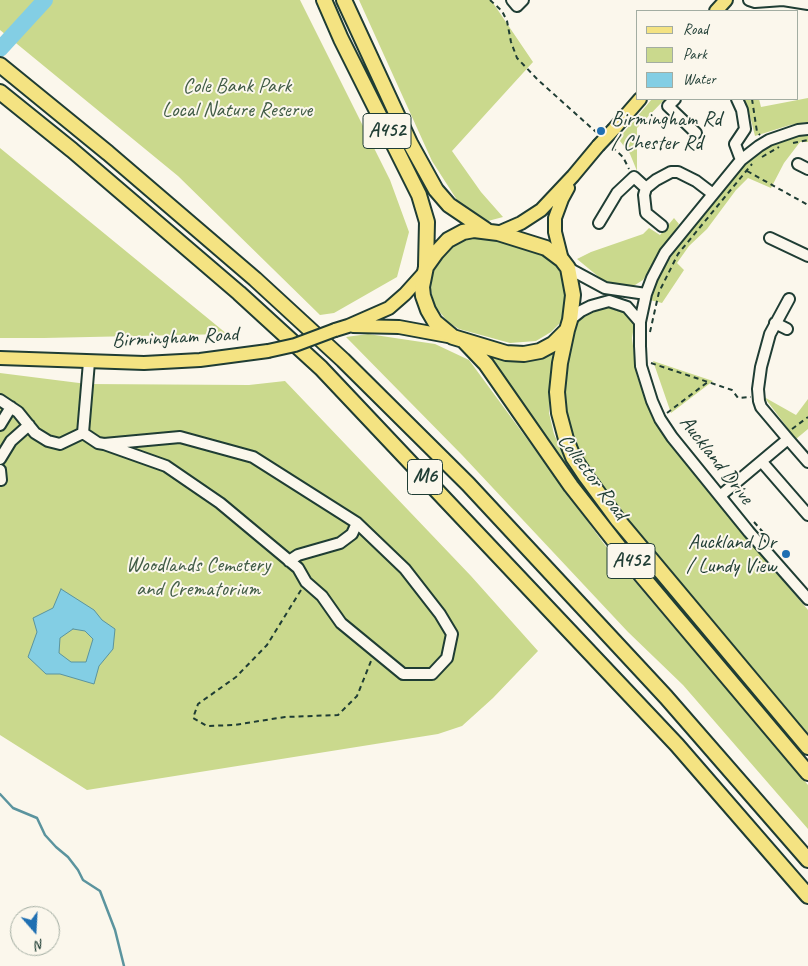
<!DOCTYPE html>
<html>
<head>
<meta charset="utf-8">
<style>
  body { margin:0 }
  #map { position:relative; width:808px; height:966px; overflow:hidden; background:#fbf7ec; font-family:Caveat,sans-serif }
  canvas { display:block }
  .legend { position:absolute; left:636px; top:10px; width:162px; height:90px; box-sizing:border-box; background:#fbf7ec; border:1px solid #a3ada2; margin:0; padding:6px 9px; list-style:none; font-size:15px; color:#1f3d34 }
  .legend li { display:flex; align-items:center; gap:10px; height:25px }
  .legend b { width:25px; border:1px solid #a3ada2 }
  .north { position:absolute; left:10px; top:906px; width:50px; height:50px; box-sizing:border-box; background:#fbf7ec; border:1px solid #a3ada2; border-radius:50%; rotate:161deg; font-size:14px; font-weight:700; line-height:20px; text-align:center; color:#1f3d34 }
  .north::after { content:''; display:block; margin:auto; width:18px; height:22px; background:#1f6fb2; clip-path:polygon(50% 0,100% 100%,50% 72%,0 100%) }
</style>
</head>
<body>
<div id="map">
<canvas width="808" height="966"></canvas>
<ul class="legend">
<li><b style="height:6px;background:#f4e382"></b>Road</li>
<li><b style="height:14px;background:#cad98d"></b>Park</li>
<li><b style="height:14px;background:#83cee4"></b>Water</li>
</ul>
<div class="north">N</div>
</div>
<script>
const c = document.querySelector('canvas').getContext('2d');
c.lineJoin = 'round';
function fillPath(path, color) {
  c.fillStyle = color;
  c.fill(path, 'evenodd');
}
function toPath(rows) {
  const path = new Path2D();
  for (const r of rows) {
    path.moveTo(r[0], r[1]);
    for (let i = 2; i < r.length; i += 2) path.lineTo(r[i], r[i + 1]);
  }
  return path;
}
function trace(path, color, width, dash) {
  c.strokeStyle = color;
  c.lineWidth = width;
  c.lineCap = dash ? 'butt' : 'round';
  c.setLineDash(dash || []);
  c.stroke(path);
}
function drawText(font, color, halo, rows, align = 'center') {
  c.font = font + ' Caveat,sans-serif';
  c.lineWidth = 4;
  c.setLineDash([]);
  c.textBaseline = 'middle';
  c.strokeStyle = halo;
  c.fillStyle = color;
  for (const [text, x, y, turn = 0] of rows) {
    c.save();
    c.translate(x, y);
    c.rotate((+turn || 0) * Math.PI / 180);
    c.textAlign = isNaN(turn) ? turn : align;
    if (halo) c.strokeText(text, 0, 0);
    c.fillText(text, 0, 0);
    c.restore();
  }
}
fillPath(toPath([
  [0,0,300,0,390,180,409,232,397,277,334,313,320,315,178,176,0,30],
  [359,0,491,0,533,62,452,151,481,192,503,217,488,221,457,200,432,161],
  [808,98,808,122,790,125,755,136,748,108,744,99,759,99,761,107],
  [652,99,665,99,637,128,637,171,630,154,620,141,620,137],
  [808,133,808,142,800,142,784,163,771,188,748,178,736,190,707,229,689,246,677,263,684,270,662,303,650,300,657,280,685,234,740,167,754,154,774,143,794,135],
  [0,148,227,334,44,338,0,338],
  [674,218,679,224,643,280,635,285,623,287,605,282,577,259,591,252,643,234,649,228,660,235],
  [480,234,538,251,554,262,563,277,566,294,562,321,551,332,536,341,510,343,459,329,448,322,434,305,431,290,432,267,455,241],
  [606,305,624,310,631,316,634,326,632,338,637,376,653,420,730,519,808,610,808,737,632,527,588,472,578,452,565,413,563,374,572,336,578,322,587,312],
  [368,334,435,344,469,360,613,556,808,785,808,829,683,685,628,632,462,455,346,337],
  [555,350,556,353,550,389,549,413,554,434,568,466,567,470,486,355,509,360,531,361],
  [653,361,713,381,671,413],
  [0,373,87,384,249,385,285,381,471,576,538,651,493,698,462,726,438,734,87,790,0,735],
  [764,397,796,415,808,399,808,429,796,439]
]), '#cad98d');
const water = toPath([
  [61,589,94,610,102,620,115,629,113,649,99,666,94,684,60,674,46,674,28,657,37,632,33,618,53,608,61,589],
  [73,629,85,631,93,639,86,662,71,662,59,653,60,638,73,629]
]);
fillPath(water, '#83cee4');
trace(water, '#5b949e', 1);
trace(toPath([
  [0,794,13,808,37,818,45,835,56,847,68,857,78,870,83,880,100,891,115,930,124,966]
]), '#5b949e', 2.5);
trace(toPath([
  [0,49,45,0]
]), '#83cee4', 16);
const minor = toPath([
  [512,0,517,6,523,0],
  [749,0,755,2,783,0,808,4],
  [675,99,668,106,696,133],
  [737,99,742,110,745,129,735,144,741,160],
  [808,129,798,130,769,140,759,146,741,160,665,253,652,278,646,294,640,322,640,346,641,366,652,401,660,419,672,437,749,532,808,599],
  [798,164,808,169],
  [646,188,644,195,646,213,662,226],
  [599,223,617,193,634,177,646,188,656,180,671,172,678,172,696,181,713,194],
  [770,238,808,256],
  [568,268,605,288,646,294],
  [570,320,581,311,591,306,609,301,627,307,640,322],
  [775,323,787,329],
  [89,362,83,433,98,443,104,444,180,437,253,457,357,523,405,569,440,614,452,634,447,658,432,674,403,674,341,623,322,596,306,582,298,568,220,503,166,466,104,444],
  [0,400,18,412,35,433,48,441,60,444,83,433],
  [0,425,11,407],
  [788,439,761,407,759,401,758,389,761,367,770,334,789,299],
  [0,459,11,441,29,425],
  [762,462,808,515],
  [0,470,1,480],
  [720,496,788,439,808,462],
  [289,561,298,555,340,543,352,534,357,523]
]);
const major = toPath([
  [716,11,726,0],
  [614,129,640,99],
  [498,233,521,223,541,210,573,176,598,146],
  [562,260,555,232,555,218,562,199,568,188],
  [353,326,399,327,453,337],
  [335,330,348,326,389,308,405,294,423,274],
  [0,358,144,363,200,360,268,351]
]);
const highway = toPath([
  [324,0,341,39,419,195,427,222,426,266],
  [344,0,410,143,436,190,449,205,486,230],
  [0,65,108,153,255,279,343,360,468,484,666,697,808,860],
  [0,92,72,150,239,293,321,368,677,745,808,896],
  [474,230,498,233,546,248,562,260,568,268,573,295,570,320,567,330,553,344,540,351,524,354,506,353,453,337,435,322,428,310,423,296,422,287,426,267,436,253,448,240,463,232,474,230],
  [567,330,560,363,557,392,559,413,566,439,573,457,585,475,618,520,808,747],
  [464,341,486,364,571,486,641,575,808,773]
]);
trace(minor, '#1f3d34', 14);
trace(major, '#1f3d34', 16);
trace(highway, '#1f3d34', 18);
trace(toPath([
  [490,0,502,11,507,21,511,42,517,58,538,80,596,132],
  [752,99,757,132,760,135],
  [793,143,808,140],
  [612,147,623,157,629,169],
  [762,157,779,147],
  [747,171,808,205],
  [650,332,659,292,678,254,752,164],
  [651,363,732,390,738,398,751,397],
  [667,413,709,381],
  [792,429,808,417],
  [754,522,769,539],
  [301,590,267,645,236,677,198,704,193,718,207,726,234,725,285,717,338,715,357,696,371,661]
]), '#1f3d34', 2, [5, 4]);
trace(minor, '#fbf7ec', 10);
trace(major, '#f4e382', 12);
trace(highway, '#f4e382', 14);
const majorBridge = toPath([
  [598,146,614,129],
  [268,351,295,345,335,330]
]);
trace(majorBridge, '#1f3d34', 16, []);
trace(majorBridge, '#f4e382', 12);
for (const [x, y, r, color] of [
  [601,131,5,"#1f6fb2"],
  [786,554,5,"#1f6fb2"]
]) {
  const dot = new Path2D();
  dot.arc(x, y, r, 0, 2 * Math.PI);
  c.fillStyle = color;
  c.fill(dot);
  trace(dot, '#fbf7ec', 2);
}
for (const [x, y, w] of [
  [387,131,48],
  [425,477,35],
  [631,561,48]
]) {
  const box = new Path2D();
  box.roundRect(x - w / 2, y - 17.5, w, 35, 4);
  c.fillStyle = '#fbf7ec';
  c.fill(box);
  trace(box, '#1f3d34', 1);
}
drawText('bold 20px', '#1f3d34', null, [
  ["A452",387,131],
  ["M6",425,477],
  ["A452",631,561]
]);
drawText('21px', '#415c46', '#fbf7ec', [
  ["Cole Bank Park",237,86],
  ["Local Nature Reserve",237,110],
  ["Woodlands Cemetery",198,565],
  ["and Crematorium",198,589]
]);
drawText('21px', '#1f3d34', '#fbf7ec', [
  ["Birmingham Rd",611,119],
  ["/ Chester Rd",611,143],
  ["Auckland Dr",776,542,"right"],
  ["/ Lundy View",776,566,"right"]
], 'left');
drawText('21px', '#1f3d34', '#fbf7ec', [
  ["Birmingham Road",175,338,-3],
  ["Auckland Drive",716,460,52],
  ["Collector Road",592,477,53]
]);
</script>
</body>
</html>
